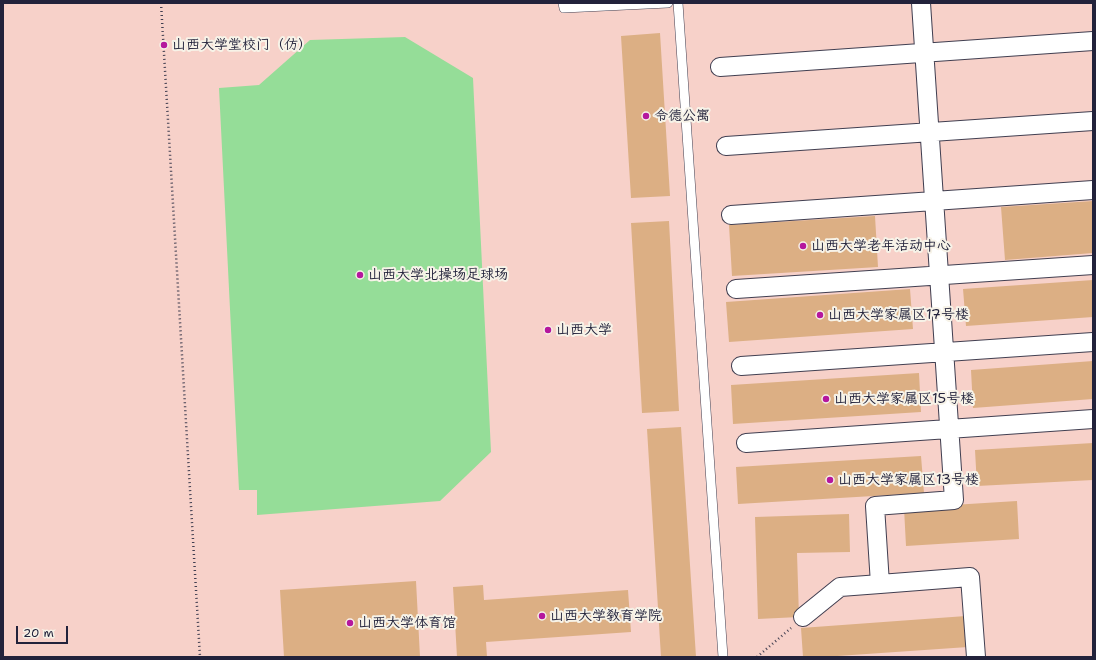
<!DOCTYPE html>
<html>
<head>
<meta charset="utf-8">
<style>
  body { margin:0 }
  #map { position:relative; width:1096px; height:660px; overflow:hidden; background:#f3e4cb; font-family:"Shantell Sans",sans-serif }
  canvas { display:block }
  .frame { position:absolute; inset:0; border:4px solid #22223b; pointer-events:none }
  .scale { position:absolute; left:16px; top:626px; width:52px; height:18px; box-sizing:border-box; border:2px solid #22223b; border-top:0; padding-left:5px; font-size:12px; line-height:14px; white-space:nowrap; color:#22223b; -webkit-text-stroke:3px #f7f3e8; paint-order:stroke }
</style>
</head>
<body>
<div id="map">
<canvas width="1096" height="660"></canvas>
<div class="frame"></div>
<div class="scale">20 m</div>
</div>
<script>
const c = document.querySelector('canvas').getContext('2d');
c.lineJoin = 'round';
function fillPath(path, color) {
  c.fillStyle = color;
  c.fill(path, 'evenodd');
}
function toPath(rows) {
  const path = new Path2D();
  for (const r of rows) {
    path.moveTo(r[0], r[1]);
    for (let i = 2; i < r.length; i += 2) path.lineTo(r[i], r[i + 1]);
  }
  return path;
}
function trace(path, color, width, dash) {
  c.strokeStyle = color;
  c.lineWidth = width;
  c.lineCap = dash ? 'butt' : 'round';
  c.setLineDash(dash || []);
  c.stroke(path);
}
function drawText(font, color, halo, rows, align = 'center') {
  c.font = font + ' "Shantell Sans","LXGW WenKai TC",sans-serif';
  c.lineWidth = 4;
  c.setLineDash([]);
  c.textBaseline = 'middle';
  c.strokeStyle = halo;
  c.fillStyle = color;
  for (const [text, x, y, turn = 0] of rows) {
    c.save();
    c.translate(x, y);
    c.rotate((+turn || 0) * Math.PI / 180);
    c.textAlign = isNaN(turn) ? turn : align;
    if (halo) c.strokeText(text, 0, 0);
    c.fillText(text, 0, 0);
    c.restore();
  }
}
fillPath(toPath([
  [3,3,1093,3,1093,657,3,657]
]), '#f7d1c9');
fillPath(toPath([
  [405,37,473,78,491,452,440,501,257,515,257,490,239,490,219,88,259,85,310,40]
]), '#95dd98');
fillPath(toPath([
  [660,33,670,196,631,198,621,36],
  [1093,201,1093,253,1005,260,1001,207],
  [875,216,878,267,732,276,729,225],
  [669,221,679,411,642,413,631,223],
  [1093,280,1093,317,966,326,963,289],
  [910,289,913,329,729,342,726,302],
  [1093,361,1093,399,973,408,971,370],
  [919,373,921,412,733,424,731,385],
  [681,427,696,657,661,657,647,429],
  [1093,443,1093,480,977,486,975,450],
  [921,456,924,493,738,504,736,467],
  [1017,501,1019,539,906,546,904,508],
  [849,514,850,552,797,553,799,617,758,619,755,517],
  [416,581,420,657,284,657,280,590],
  [483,585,484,600,628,590,631,632,486,642,487,657,457,657,453,587],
  [966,616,968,647,823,657,803,657,801,628]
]), '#dcaf84');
const service = toPath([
  [563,3,564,8,668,3],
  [678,3,723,657]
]);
const minor = toPath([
  [921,3,954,500,875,506,880,584,970,577,976,657],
  [720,67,1093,41],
  [726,146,1093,121],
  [731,215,1093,190],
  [736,289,1093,265],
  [741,366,1093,342],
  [746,443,1093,419],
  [803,617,840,587,880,584]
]);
trace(service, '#413f51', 10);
trace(minor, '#413f51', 20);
trace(toPath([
  [161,3,200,657],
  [757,657,791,628]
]), '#413f51', 2.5, [1, 3]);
trace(service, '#fff', 9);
trace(minor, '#fff', 18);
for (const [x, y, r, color] of [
  [164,45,4,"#b5179e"],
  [646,116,4,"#b5179e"],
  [803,246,4,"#b5179e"],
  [360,275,4,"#b5179e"],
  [820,315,4,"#b5179e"],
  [548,330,4,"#b5179e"],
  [826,399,4,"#b5179e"],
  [830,480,4,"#b5179e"],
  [542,616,4,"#b5179e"],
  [350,623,4,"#b5179e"]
]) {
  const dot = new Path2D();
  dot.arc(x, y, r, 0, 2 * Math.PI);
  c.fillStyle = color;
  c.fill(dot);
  trace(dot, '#f7f3e8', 1.5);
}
drawText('14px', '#22223b', '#f7f3e8', [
  ["山西大学堂校门（仿）",172,45],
  ["令德公寓",654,116],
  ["山西大学老年活动中心",811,246],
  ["山西大学北操场足球场",368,275],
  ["山西大学家属区17号楼",828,315],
  ["山西大学",556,330],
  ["山西大学家属区15号楼",834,399],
  ["山西大学家属区13号楼",838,480],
  ["山西大学教育学院",550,616],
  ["山西大学体育馆",358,623]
], 'left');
</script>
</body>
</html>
